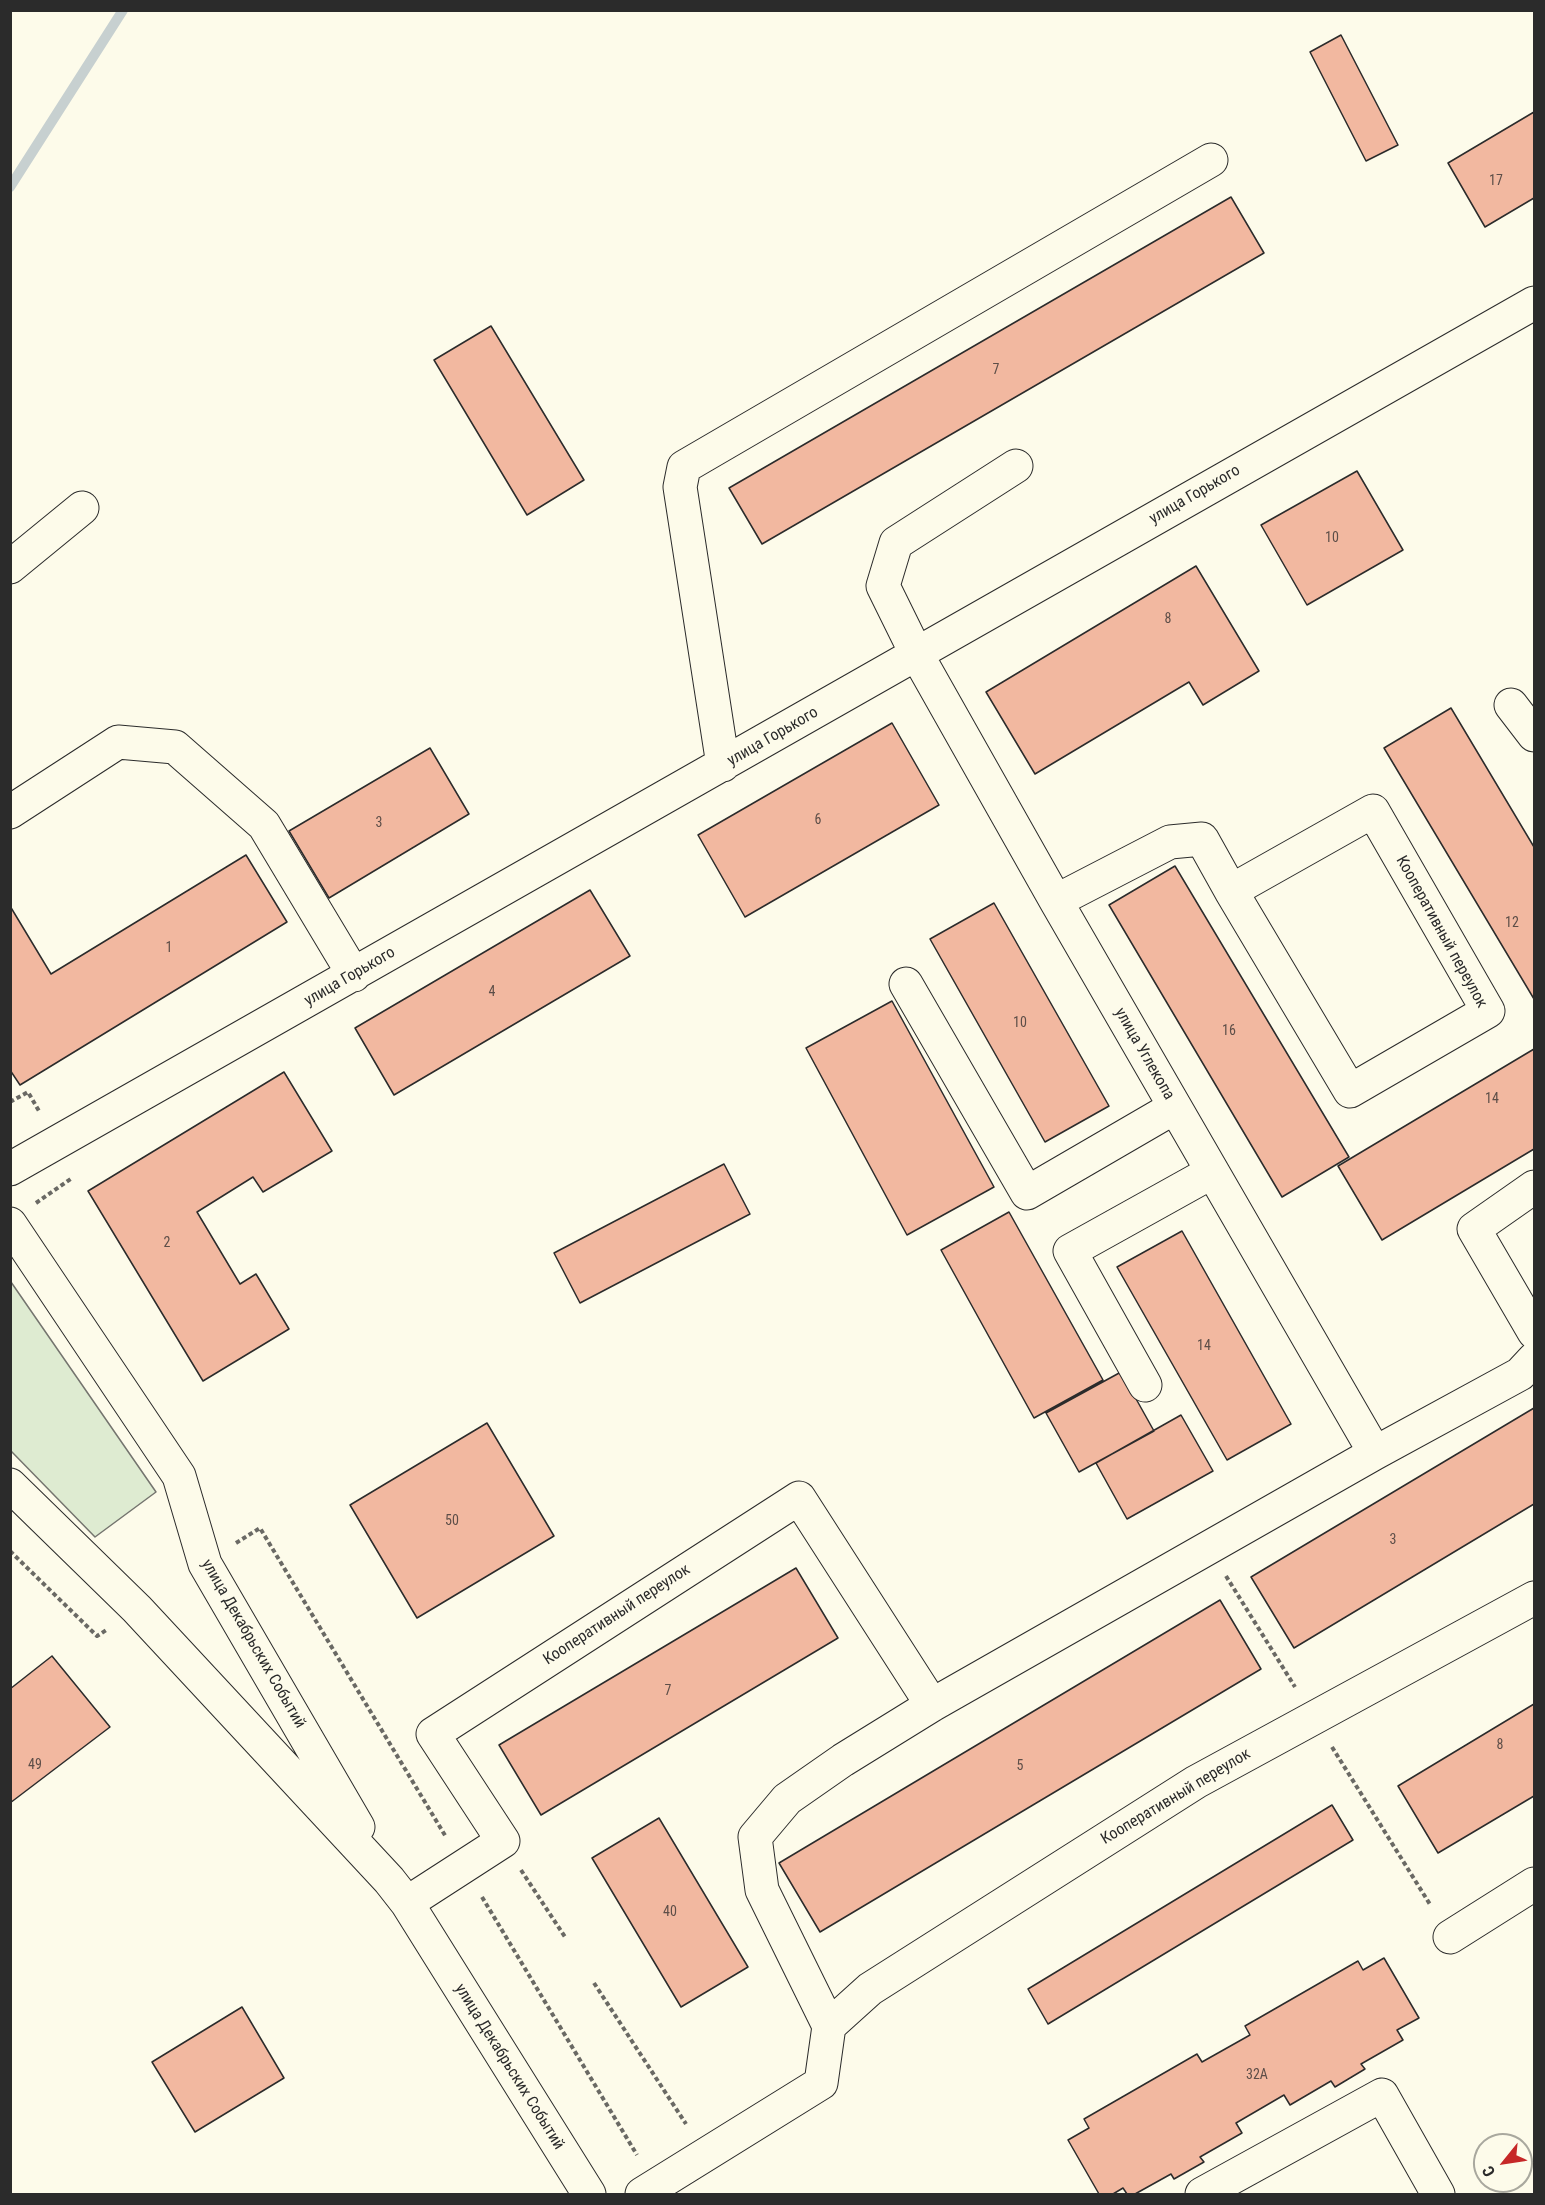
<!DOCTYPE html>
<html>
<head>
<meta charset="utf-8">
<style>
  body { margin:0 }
  #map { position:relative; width:1545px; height:2205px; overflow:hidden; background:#fdfbea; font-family:"Roboto Condensed",sans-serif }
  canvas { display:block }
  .frame { position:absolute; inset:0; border:12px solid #2b2b2b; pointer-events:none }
  .north { position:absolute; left:1473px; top:2133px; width:60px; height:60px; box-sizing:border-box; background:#fdfbea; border:2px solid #a9a89e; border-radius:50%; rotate:240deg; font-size:16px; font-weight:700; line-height:24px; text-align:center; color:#2b2b2b }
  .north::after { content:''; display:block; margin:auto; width:21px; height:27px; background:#c62828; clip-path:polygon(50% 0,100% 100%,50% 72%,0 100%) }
</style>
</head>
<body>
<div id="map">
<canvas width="1545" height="2205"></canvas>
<div class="frame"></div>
<div class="north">С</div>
</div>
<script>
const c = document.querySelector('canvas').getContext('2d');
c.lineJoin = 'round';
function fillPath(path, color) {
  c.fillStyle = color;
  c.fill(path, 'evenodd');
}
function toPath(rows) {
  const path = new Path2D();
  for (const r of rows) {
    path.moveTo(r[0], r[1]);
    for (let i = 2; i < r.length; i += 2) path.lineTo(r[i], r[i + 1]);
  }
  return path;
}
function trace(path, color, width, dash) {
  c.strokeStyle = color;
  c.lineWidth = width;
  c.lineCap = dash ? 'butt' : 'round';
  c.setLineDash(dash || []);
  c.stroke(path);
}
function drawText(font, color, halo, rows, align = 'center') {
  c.font = font + ' "Roboto Condensed",sans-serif';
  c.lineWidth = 4.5;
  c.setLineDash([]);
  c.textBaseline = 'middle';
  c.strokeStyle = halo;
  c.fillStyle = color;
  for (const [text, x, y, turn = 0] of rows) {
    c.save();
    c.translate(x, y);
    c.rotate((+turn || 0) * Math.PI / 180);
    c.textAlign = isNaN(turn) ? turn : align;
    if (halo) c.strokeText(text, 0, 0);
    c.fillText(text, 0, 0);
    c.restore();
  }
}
const green = toPath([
  [11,1282,156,1492,95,1537,11,1451,11,1282]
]);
fillPath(green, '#deebd1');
trace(green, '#74746e', 1.5);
trace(toPath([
  [10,187,123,10]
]), '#c7d0d0', 10);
const building = toPath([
  [1341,35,1398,145,1366,161,1310,52,1341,35],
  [1534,112,1534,198,1485,227,1448,163,1534,112],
  [1231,197,1264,253,762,544,729,488,1231,197],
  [491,326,584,480,527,515,434,360,491,326],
  [1357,471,1403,550,1307,605,1261,525,1357,471],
  [1196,566,1259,671,1203,705,1189,682,1035,774,986,692,1196,566],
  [1451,708,1534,847,1534,999,1384,748,1451,708],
  [892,723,939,805,745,917,698,835,892,723],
  [430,748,469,814,329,898,289,831,430,748],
  [246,855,287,922,20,1085,10,1070,10,906,51,974,246,855],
  [1175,866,1349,1157,1282,1197,1109,905,1175,866],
  [590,890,630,956,394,1095,355,1028,590,890],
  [994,903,1109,1106,1045,1142,930,939,994,903],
  [892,1001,994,1187,907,1235,806,1048,892,1001],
  [1534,1049,1534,1149,1382,1240,1338,1166,1534,1049],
  [284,1072,332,1151,263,1192,253,1177,197,1212,240,1284,256,1274,289,1329,203,1381,88,1191,284,1072],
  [724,1164,750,1214,580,1303,554,1253,724,1164],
  [1009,1212,1103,1380,1034,1418,941,1250,1009,1212],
  [1182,1231,1291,1424,1227,1460,1117,1267,1182,1231],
  [1121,1372,1154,1431,1079,1472,1046,1413,1121,1372],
  [1534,1408,1534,1504,1294,1648,1251,1577,1534,1408],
  [1181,1415,1213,1471,1127,1519,1096,1463,1181,1415],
  [487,1423,554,1536,417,1618,350,1505,487,1423],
  [796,1568,838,1638,541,1815,499,1745,796,1568],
  [1220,1600,1261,1669,820,1932,779,1863,1220,1600],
  [52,1656,110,1727,10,1803,10,1689,52,1656],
  [1534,1704,1534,1796,1438,1853,1398,1786,1534,1704],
  [1332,1805,1353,1840,1048,2024,1028,1989,1332,1805],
  [659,1818,748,1967,681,2007,592,1858,659,1818],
  [1384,1958,1419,2018,1397,2030,1403,2040,1361,2064,1365,2069,1335,2087,1331,2081,1290,2105,1284,2095,1236,2123,1242,2133,1200,2157,1204,2162,1174,2179,1171,2174,1135,2194,1127,2194,1123,2188,1113,2194,1099,2194,1068,2140,1089,2128,1084,2119,1197,2054,1202,2062,1250,2035,1245,2026,1358,1961,1363,1970,1384,1958],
  [242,2007,284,2078,195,2132,152,2062,242,2007]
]);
fillPath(building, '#f2b8a0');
trace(building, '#2b2b2b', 1.5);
const minor = toPath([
  [1016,466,896,543,883,586,916,653,1056,901,1375,1453],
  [10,567,82,508],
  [1511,705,1534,735],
  [723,765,680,487,684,467,1211,160],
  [10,812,118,742,175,747,264,825,354,975],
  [1056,901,1170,842,1202,839,1231,891,1350,1091,1488,1011,1373,811,1231,891],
  [906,984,1027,1193,1175,1107],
  [10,1169,1534,303],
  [1534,1187,1474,1229,1534,1332],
  [10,1224,179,1476,205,1564,358,1827],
  [1145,1385,1070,1251,1212,1172],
  [10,1485,137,1609,389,1880,407,1903,589,2194],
  [407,1903,503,1841,433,1734,799,1498,932,1705],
  [1450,1937,1534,1884],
  [829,2026,762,1890,755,1837,787,1799,843,1760,932,1705,1375,1453,1520,1374,1534,1359],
  [642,2194,821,2083,829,2026,870,1989,1196,1782,1534,1598],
  [1202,2194,1382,2095,1438,2194]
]);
trace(minor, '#2b2b2b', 35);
trace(toPath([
  [10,1102,28,1092,39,1111],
  [36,1203,72,1178],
  [236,1543,260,1528,446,1837],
  [10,1551,97,1636,108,1629],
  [1226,1576,1295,1687],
  [1332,1747,1431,1906],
  [521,1870,565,1937],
  [482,1897,637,2155],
  [594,1983,686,2124]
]), '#6a6964', 4, [4.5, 3]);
trace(minor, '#fdfbea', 33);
drawText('14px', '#5d4e48', null, [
  ["17",1496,181],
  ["7",996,370],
  ["10",1332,538],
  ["8",1168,619],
  ["6",818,820],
  ["3",379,823],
  ["12",1512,923],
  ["1",169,948],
  ["4",492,992],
  ["10",1020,1023],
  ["16",1229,1031],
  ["14",1492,1099],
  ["2",167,1243],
  ["14",1204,1346],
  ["50",452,1521],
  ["3",1393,1540],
  ["7",668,1691],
  ["8",1500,1745],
  ["49",35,1765],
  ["5",1020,1766],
  ["40",670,1912],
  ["32А",1257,2075]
]);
drawText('16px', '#2b2b2b', '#fdfbea', [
  ["улица Горького",1195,495,-30],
  ["улица Горького",773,737,-30],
  ["Кооперативный переулок",1441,932,61],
  ["улица Горького",350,977,-30],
  ["улица Углекопа",1144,1054,60],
  ["Кооперативный переулок",617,1615,-33],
  ["улица Декабрьских Событий",253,1644,60],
  ["Кооперативный переулок",1176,1797,-31],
  ["улица Декабрьских Событий",509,2067,58]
]);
</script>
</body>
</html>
